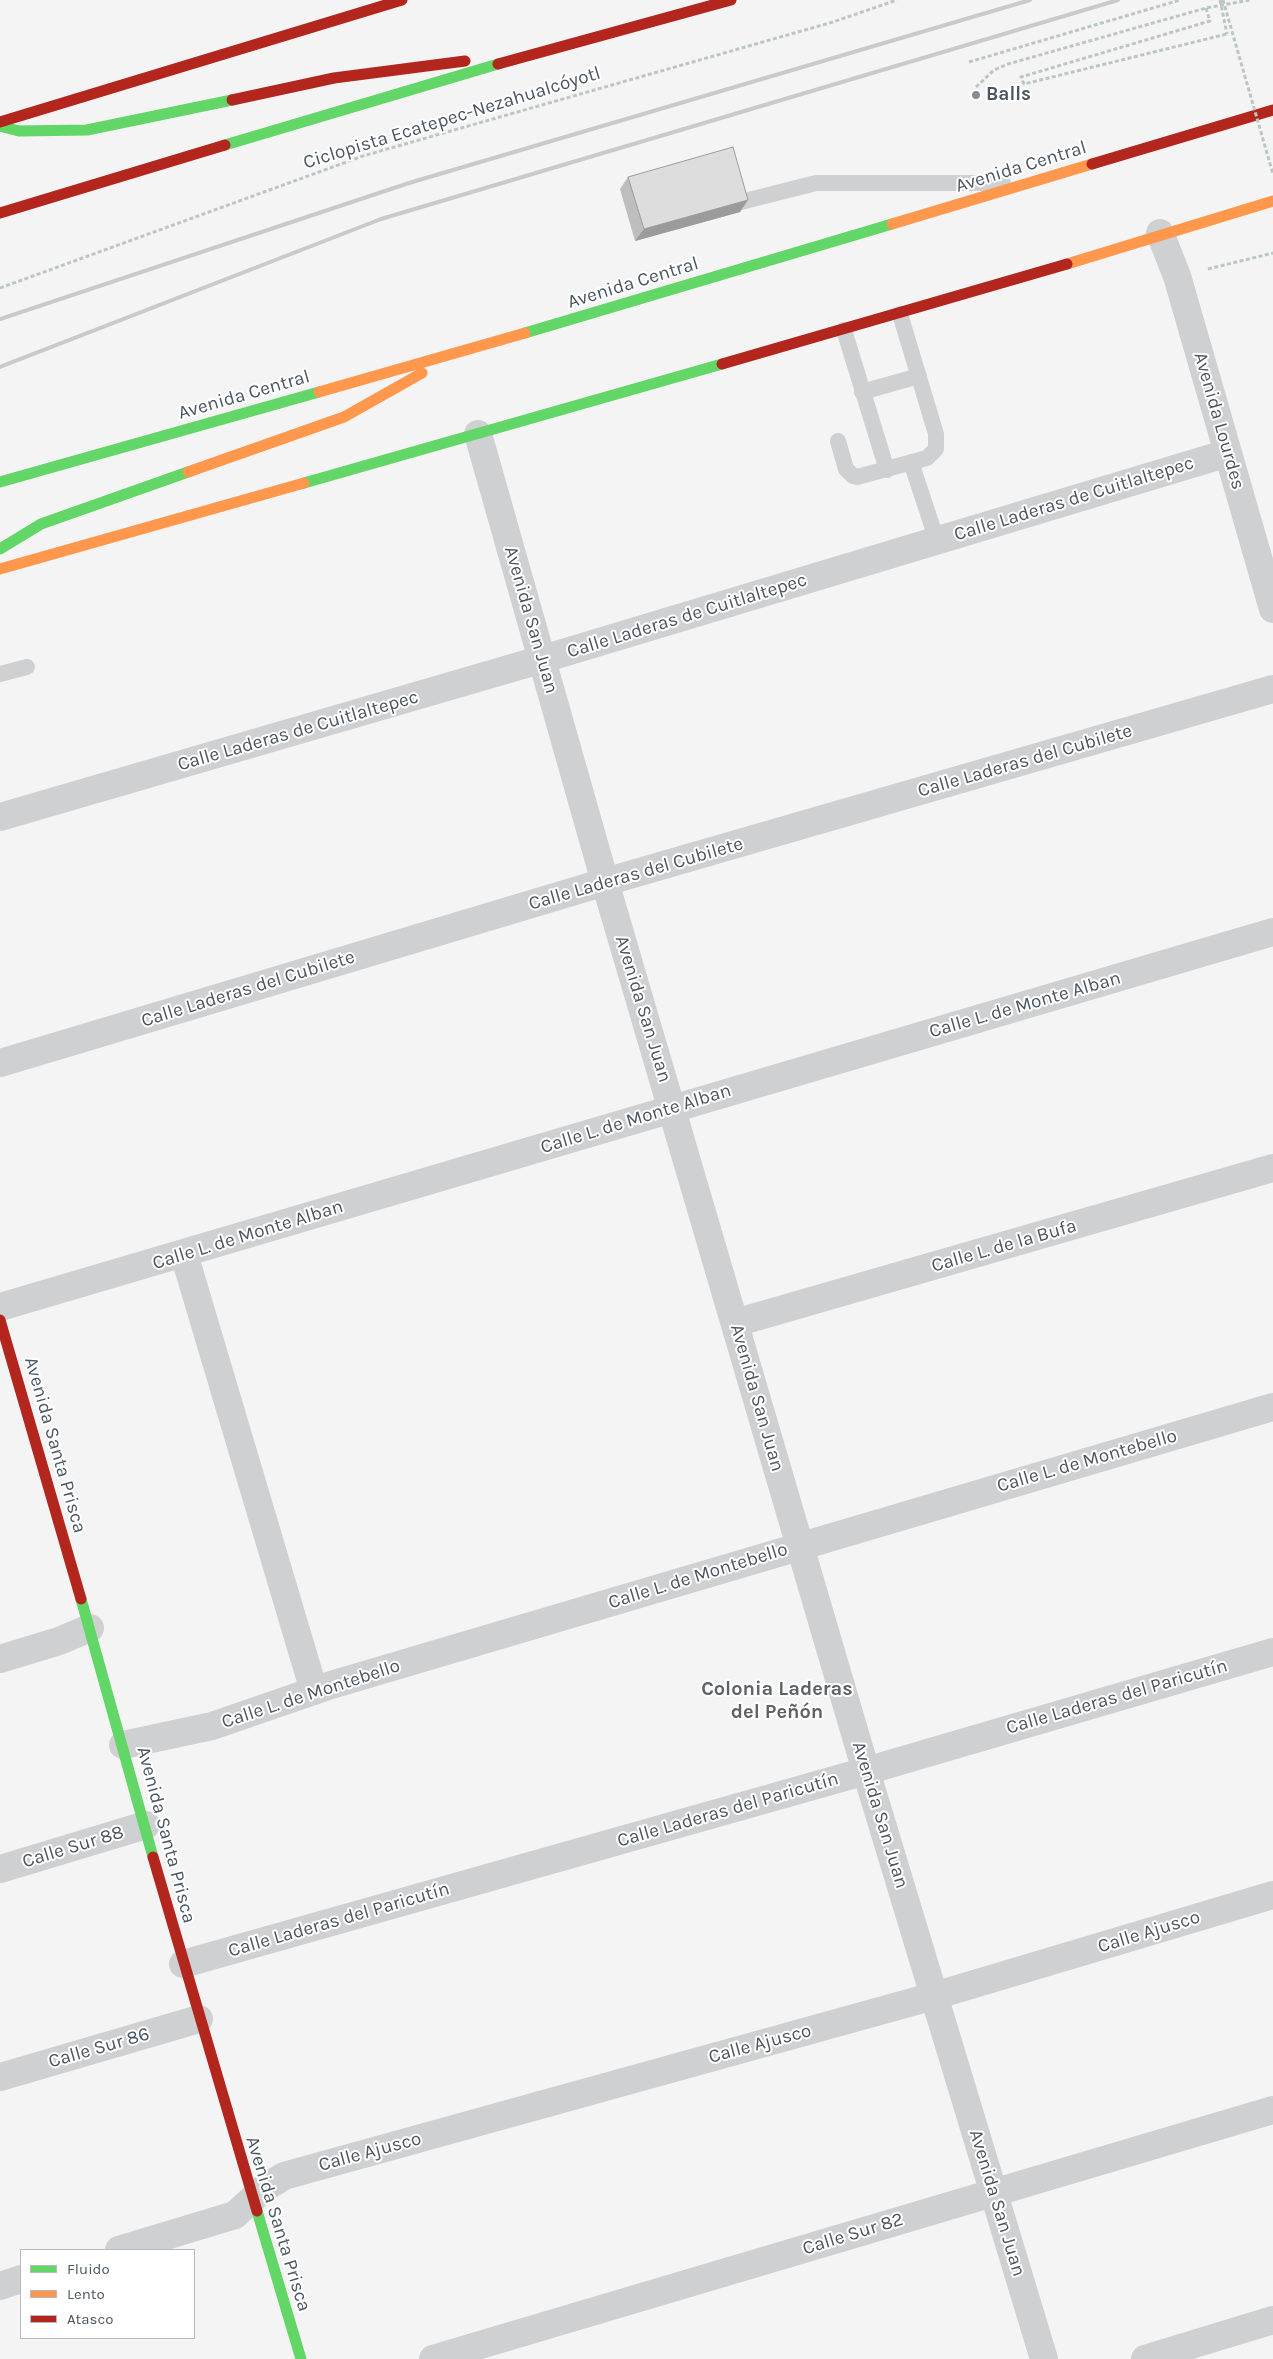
<!DOCTYPE html>
<html>
<head>
<meta charset="utf-8">
<style>
  body { margin:0 }
  #map { position:relative; width:1273px; height:2359px; overflow:hidden; background:#f4f4f4; font-family:Karla,sans-serif }
  canvas { display:block }
  .legend { position:absolute; left:20px; top:2249px; width:175px; height:90px; box-sizing:border-box; background:#fff; border:1px solid #b7bbc0; margin:0; padding:6px 9px; list-style:none; font-size:15px; color:#4a5661 }
  .legend li { display:flex; align-items:center; gap:10px; height:25px }
  .legend b { width:25px; border:1px solid #b7bbc0 }
</style>
</head>
<body>
<div id="map">
<canvas width="1273" height="2359"></canvas>
<ul class="legend">
<li><b style="height:6px;background:#63d668"></b>Fluido</li>
<li><b style="height:6px;background:#ff974d"></b>Lento</li>
<li><b style="height:6px;background:#b3261e"></b>Atasco</li>
</ul>
</div>
<script>
const c = document.querySelector('canvas').getContext('2d');
c.lineJoin = 'round';
function toPath(rows) {
  const path = new Path2D();
  for (const r of rows) {
    path.moveTo(r[0], r[1]);
    for (let i = 2; i < r.length; i += 2) path.lineTo(r[i], r[i + 1]);
  }
  return path;
}
function trace(path, color, width, dash) {
  c.strokeStyle = color;
  c.lineWidth = width;
  c.lineCap = dash ? 'butt' : 'round';
  c.setLineDash(dash || []);
  c.stroke(path);
}
function fillPath(path, color) {
  c.fillStyle = color;
  c.fill(path, 'evenodd');
}
function drawText(font, color, halo, rows, align = 'center') {
  c.font = font + ' Karla,sans-serif';
  c.lineWidth = 4;
  c.setLineDash([]);
  c.textBaseline = 'middle';
  c.strokeStyle = halo;
  c.fillStyle = color;
  for (const [text, x, y, turn = 0] of rows) {
    c.save();
    c.translate(x, y);
    c.rotate((+turn || 0) * Math.PI / 180);
    c.textAlign = isNaN(turn) ? turn : align;
    if (halo) c.strokeText(text, 0, 0);
    c.fillText(text, 0, 0);
    c.restore();
  }
}
trace(toPath([
  [1206,8,1210,21,1021,77,1024,84,1227,34],
  [969,62,1180,0],
  [976,87,994,70,1008,64,1206,8,1250,0],
  [1208,269,1273,253],
  [0,288,363,156,833,22,897,0]
]), '#bcc7c4', 3, [4, 2.5]);
trace(toPath([
  [737,203,816,183,1003,183],
  [844,330,887,470],
  [862,392,919,376],
  [838,441,846,469,853,476,857,477,927,458,936,449,936,434,900,314],
  [911,462,937,541],
  [0,674,27,667]
]), '#ced0d2', 16);
trace(toPath([
  [1160,233,1177,276,1273,609],
  [478,434,605,882,866,1771,1044,2359],
  [0,817,543,659,1228,453],
  [0,1063,605,882,1273,689],
  [184,1254,314,1691],
  [0,1307,1273,932],
  [735,1323,1273,1168],
  [0,1659,59,1641,90,1628],
  [123,1745,212,1726,331,1685,1273,1407],
  [0,1869,146,1825],
  [183,1964,866,1771,1273,1652],
  [0,2077,199,2019],
  [119,2250,235,2215,263,2189,284,2176,934,1996,1273,1895],
  [0,2286,21,2279],
  [433,2359,1273,2110],
  [1145,2359,1273,2320]
]), '#ced0d2', 28);
trace(toPath([
  [0,126,19,131,87,130,232,100],
  [225,145,498,64],
  [525,333,892,224],
  [0,482,319,392],
  [304,483,722,364],
  [0,549,41,524,188,472],
  [81,1599,153,1857],
  [257,2211,301,2359]
]), '#63d668', 11);
trace(toPath([
  [892,224,1092,164],
  [1067,264,1273,201],
  [319,392,525,333],
  [188,472,344,417,422,373],
  [0,569,304,483]
]), '#ff974d', 11);
trace(toPath([
  [498,64,731,0],
  [232,100,334,78,465,61],
  [0,122,402,0],
  [1092,164,1273,110],
  [0,213,225,145],
  [722,364,1067,264],
  [0,1320,81,1599],
  [153,1857,257,2211]
]), '#b3261e', 11);
trace(toPath([
  [0,319,409,183,1030,0],
  [0,367,381,219,1118,0]
]), '#c9cacc', 4);
trace(toPath([
  [1220,0,1227,34],
  [1223,0,1273,174]
]), '#bcc7c4', 3, [4, 2.5]);
fillPath(toPath([
  [628,177,740,212,635,241,620,189]
]), '#bebebf');
fillPath(toPath([
  [748,200,740,212,635,241,644,229]
]), '#9b9b9b');
const building = toPath([
  [733,147,748,200,644,229,628,177,733,147]
]);
fillPath(building, '#ddddde');
trace(building, '#9b9b9b', 1);
for (const [x, y, r, color] of [
  [976,95,5,"#868d94"]
]) {
  const dot = new Path2D();
  dot.arc(x, y, r, 0, 2 * Math.PI);
  c.fillStyle = color;
  c.fill(dot);
  trace(dot, '#fff', 2);
}
drawText('bold 19px', '#4a5661', '#fff', [
  ["Balls",986,95]
], 'left');
drawText('19px', '#4a5661', '#fff', [
  ["Ciclopista Ecatepec-Nezahualcóyotl",452,118,-17],
  ["Avenida Central",1021,167,-17],
  ["Avenida Central",633,283,-17],
  ["Avenida Central",244,395,-16],
  ["Avenida Lourdes",1219,421,74],
  ["Calle Laderas de Cuitlaltepec",1074,499,-17],
  ["Calle Laderas de Cuitlaltepec",687,616,-17],
  ["Avenida San Juan",531,620,74],
  ["Calle Laderas de Cuitlaltepec",298,731,-16],
  ["Calle Laderas del Cubilete",1025,761,-16],
  ["Calle Laderas del Cubilete",636,874,-16],
  ["Calle Laderas del Cubilete",248,989,-17],
  ["Calle L. de Monte Alban",1025,1005,-16],
  ["Avenida San Juan",643,1009,73],
  ["Calle L. de Monte Alban",636,1119,-17],
  ["Calle L. de Monte Alban",248,1235,-17],
  ["Calle L. de la Bufa",1004,1246,-16],
  ["Avenida San Juan",757,1398,74],
  ["Avenida Santa Prisca",55,1445,74],
  ["Calle L. de Montebello",1087,1461,-16],
  ["Calle L. de Montebello",698,1576,-17],
  ["Calle L. de Montebello",311,1694,-18],
  ["Calle Laderas del Paricutín",1117,1697,-16],
  ["Calle Laderas del Paricutín",728,1810,-16],
  ["Avenida San Juan",880,1815,73],
  ["Avenida Santa Prisca",166,1835,75],
  ["Calle Sur 88",73,1847,-17],
  ["Calle Laderas del Paricutín",339,1920,-16],
  ["Calle Ajusco",1149,1932,-17],
  ["Calle Ajusco",760,2044,-15],
  ["Calle Sur 86",99,2048,-16],
  ["Calle Ajusco",370,2152,-15],
  ["Avenida San Juan",997,2203,73],
  ["Avenida Santa Prisca",278,2224,73],
  ["Calle Sur 82",853,2234,-17]
]);
drawText('bold 20px', '#5f6368', '#fff', [
  ["Colonia Laderas",777,1689],
  ["del Peñón",777,1712]
]);
</script>
</body>
</html>
